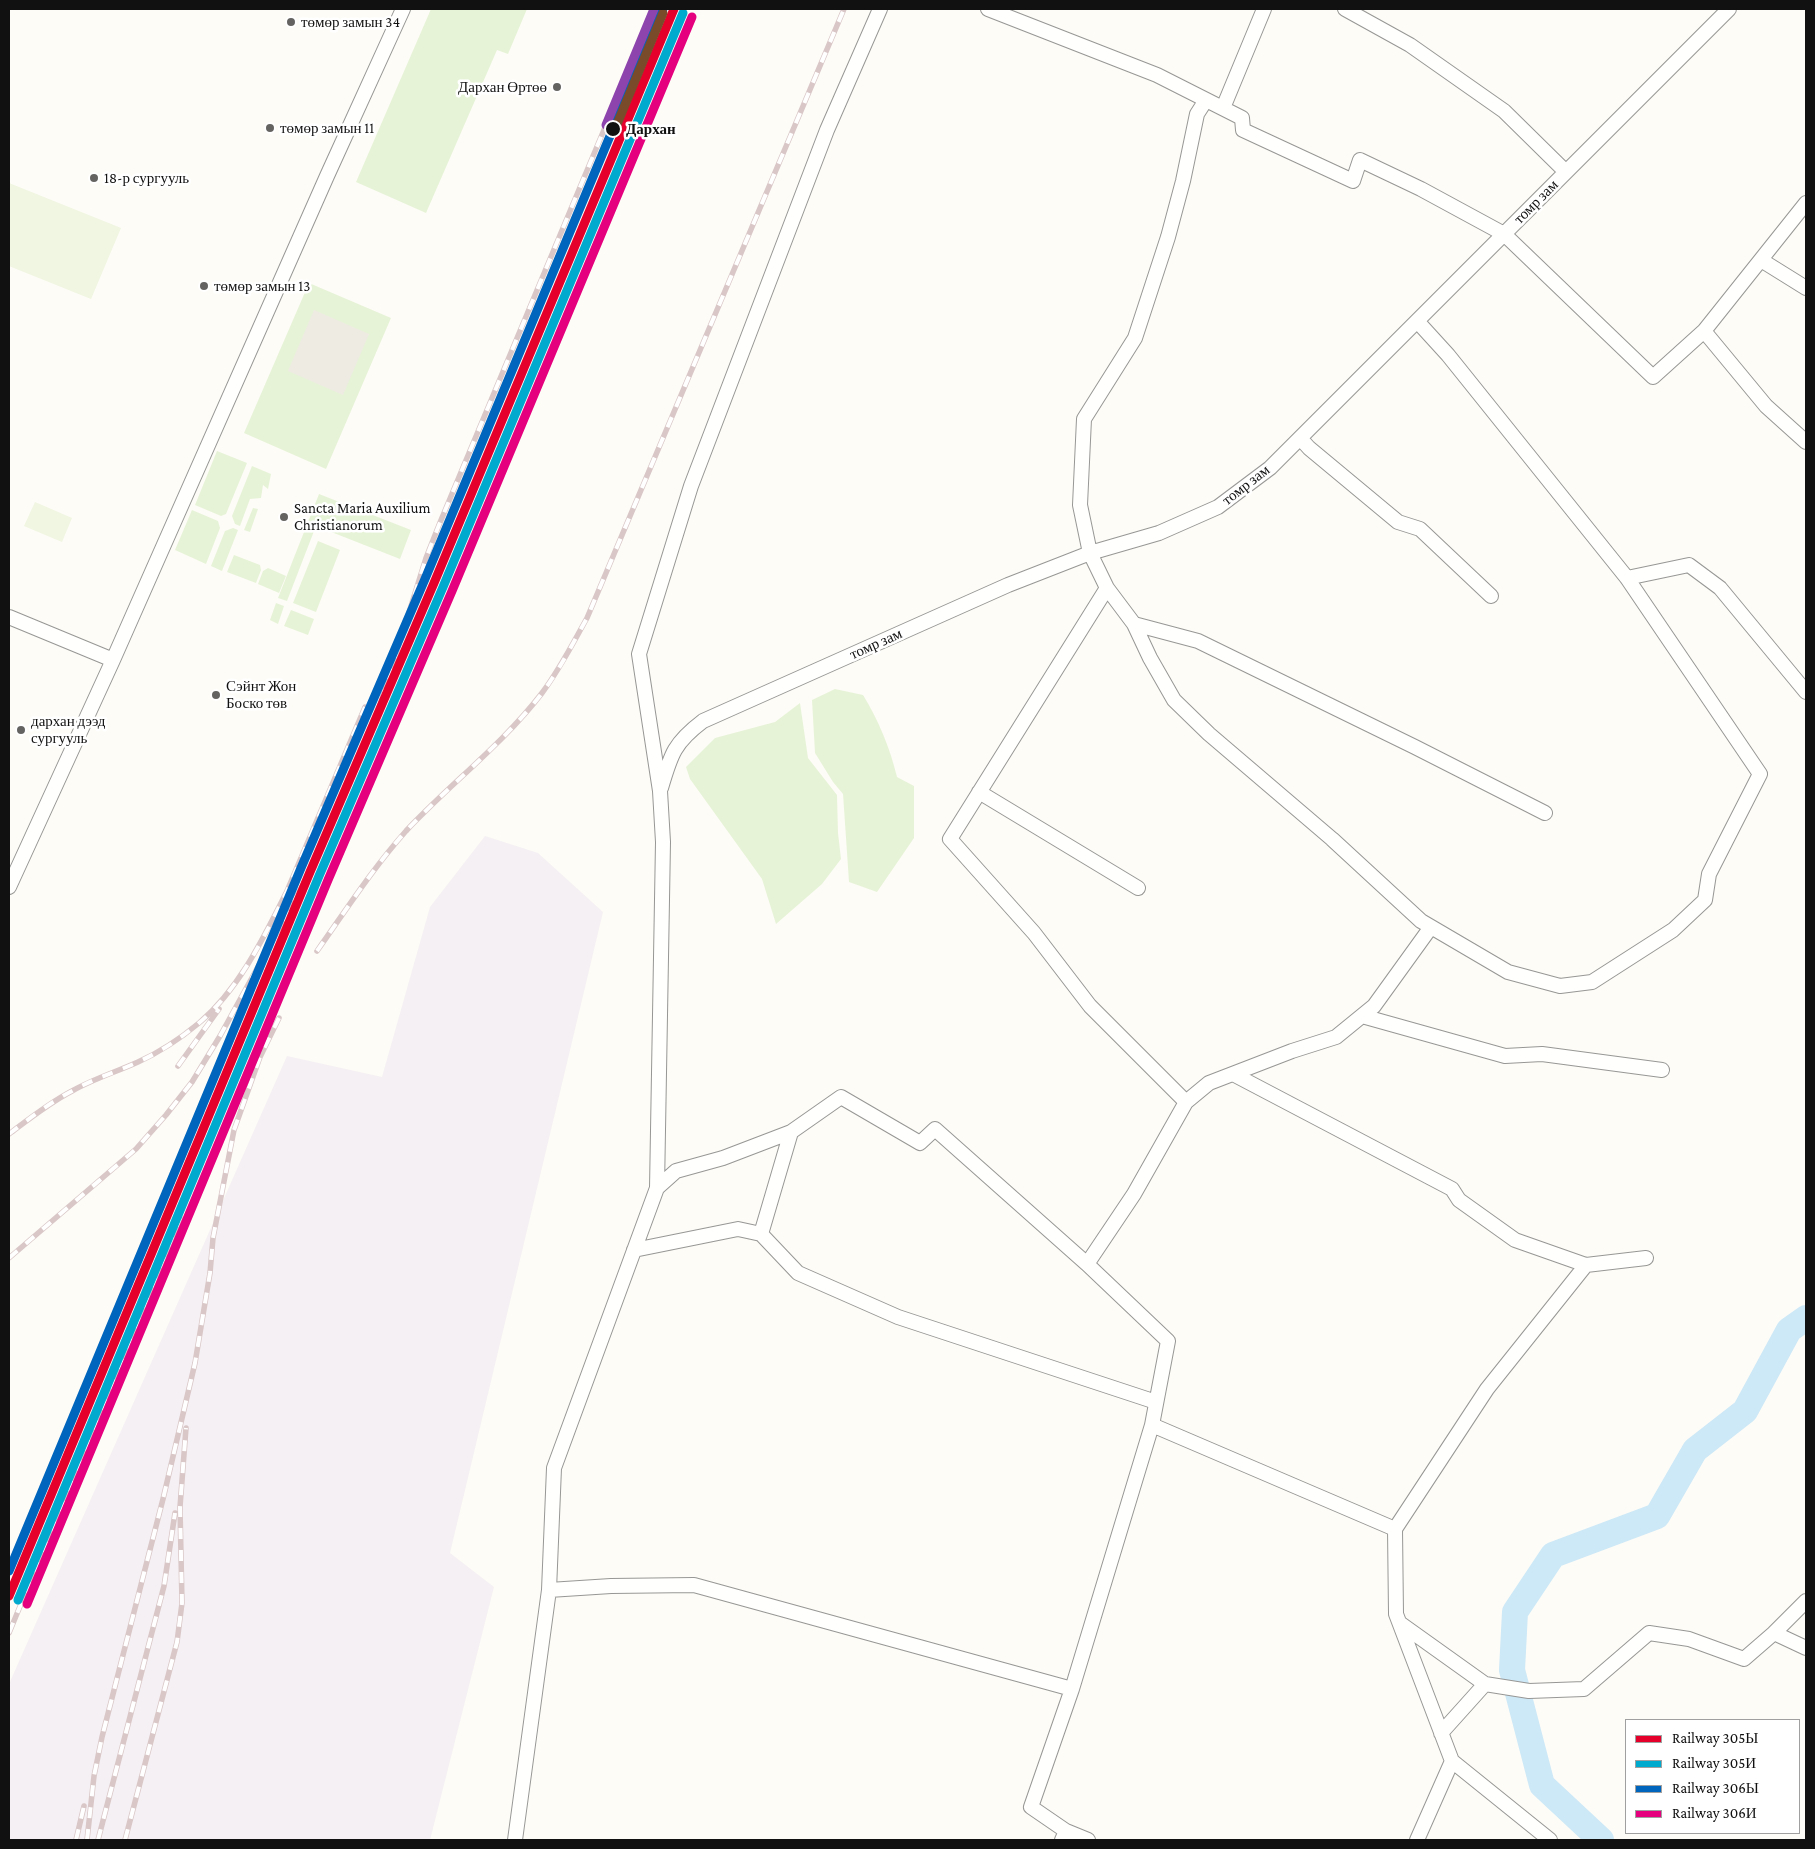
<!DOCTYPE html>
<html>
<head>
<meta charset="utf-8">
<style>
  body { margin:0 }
  #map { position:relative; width:1815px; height:1849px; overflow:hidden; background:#fdfcf7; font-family:"Crimson Pro",serif }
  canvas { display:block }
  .frame { position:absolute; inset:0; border:10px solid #111; pointer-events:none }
  .legend { position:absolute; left:1625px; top:1719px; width:175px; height:115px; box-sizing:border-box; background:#fff; border:1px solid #a0a0a0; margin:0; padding:6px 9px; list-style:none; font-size:15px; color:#111 }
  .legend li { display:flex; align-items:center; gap:10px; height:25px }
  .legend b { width:25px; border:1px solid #a0a0a0 }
</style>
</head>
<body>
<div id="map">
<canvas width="1815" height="1849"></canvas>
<div class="frame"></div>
<ul class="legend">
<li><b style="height:6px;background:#e4002b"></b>Railway 305Ы</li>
<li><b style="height:6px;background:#00a9ce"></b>Railway 305И</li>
<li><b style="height:6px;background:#0065bd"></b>Railway 306Ы</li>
<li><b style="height:6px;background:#e5007d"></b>Railway 306И</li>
</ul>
</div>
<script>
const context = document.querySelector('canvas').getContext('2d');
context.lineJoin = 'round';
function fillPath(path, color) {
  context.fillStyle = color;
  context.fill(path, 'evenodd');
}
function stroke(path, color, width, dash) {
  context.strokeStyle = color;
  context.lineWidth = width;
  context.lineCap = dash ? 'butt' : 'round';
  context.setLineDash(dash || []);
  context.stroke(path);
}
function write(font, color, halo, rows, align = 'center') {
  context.font = font + ' "Crimson Pro",serif';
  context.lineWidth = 5;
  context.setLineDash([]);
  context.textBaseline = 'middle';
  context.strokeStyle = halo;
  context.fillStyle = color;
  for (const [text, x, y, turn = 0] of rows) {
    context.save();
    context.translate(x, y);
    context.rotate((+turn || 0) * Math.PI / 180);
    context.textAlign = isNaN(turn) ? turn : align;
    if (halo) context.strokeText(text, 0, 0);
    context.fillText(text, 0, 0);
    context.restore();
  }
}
fillPath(new Path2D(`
  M485 836 538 853 603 912 450 1553 494 1587 430 1840H9V1684L287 1056 382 1077 430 907Z`), '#f5f0f3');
fillPath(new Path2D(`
  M431 9H527L508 54 497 50 426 213 356 182Z
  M309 283 391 318 326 469 244 433Z
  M217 451 247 463 226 514 221 516 195 505Z
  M252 466 271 474 268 489 263 485 261 498 250 499 240 526 235 524 232 516Z
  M319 494 411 530 400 559 316 526 287 601 278 598Z
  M253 508 258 509 250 532 244 530Z
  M192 510 218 521 220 528 206 564 175 550Z
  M233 528 238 530 222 571 211 566 225 531Z
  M318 541 340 550 316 612 293 603Z
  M234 555 260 565 261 570 256 583 227 572Z
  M268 568 286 576 279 593 258 584 263 571Z
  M276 603 284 606 278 624 270 620Z
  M291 610 314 619 308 635 284 626Z
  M835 689 863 695C879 721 890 748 897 777L914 786V838L877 892 849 882 843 794 833 782 815 753 812 700Z
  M800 703 808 758 837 795 838 833 841 859 822 884 776 924 762 879 690 779 686 767 715 738 775 722Z`), '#e7f3d7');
fillPath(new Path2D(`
  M9 183 121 228 91 299 9 266Z
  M35 502 72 518 62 542 24 526Z`), '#f0f6e1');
fillPath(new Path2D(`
  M314 310 369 334 343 395 288 371Z`), '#edebe2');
stroke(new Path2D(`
  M1601 1840 1542 1785 1512 1670 1515 1612 1553 1555 1657 1516 1695 1450 1745 1411 1789 1330 1806 1318`), '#cde8f7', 26);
const street = new Path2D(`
  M988 9 1157 75 1242 118 1243 130 1353 181 1360 160 1421 189 1504 234 1653 377 1704 331 1806 203
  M1345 9 1410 45 1504 111 1566 172
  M1206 100 1197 114 1183 181 1168 237 1135 338 1084 419 1080 505 1090 553 1107 588 1134 624 1150 658 1174 700 1209 734 1332 839 1421 921 1508 972 1560 986 1592 982 1673 930 1705 900 1709 874 1760 774 1627 578 1448 355 1417 321
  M1223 108 1264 9
  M1761 260 1806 288
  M1704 331 1766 406 1806 442
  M1300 438 1309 448 1398 522 1420 529 1491 596
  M1627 578 1689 565 1720 588 1806 692
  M1107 588 950 839 1034 933 1090 1006 1186 1102
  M9 617 113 660
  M1134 624 1198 641 1415 747 1545 813
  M661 788C671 754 674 743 703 721L1008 585 1090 553 1159 533 1218 507 1270 468 1729 9
  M979 792 1138 888
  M9 887 113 660 327 176 403 9
  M1362 1016 1505 1056 1542 1054 1662 1070
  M1233 1074 1452 1189 1459 1200 1515 1240 1586 1265
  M657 1188 676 1171 723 1158 791 1132 841 1097 920 1143 935 1129 1087 1264 1168 1341 1152 1425 1395 1529 1487 1389 1586 1265 1646 1258
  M761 1234 798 1273 898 1317 1156 1402
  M634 1250 738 1229 761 1234 791 1132
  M1087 1264 1134 1194 1186 1102 1209 1083 1292 1051 1336 1037 1374 1006 1431 927
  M1395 1529 1396 1614 1452 1761 1417 1840
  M549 1590 611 1586 694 1585 1072 1689
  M1401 1624 1485 1684 1529 1691 1584 1689 1649 1633 1689 1639 1744 1659 1774 1633 1806 1648
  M1774 1633 1806 1601
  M1441 1733 1485 1684
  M1452 1761 1550 1840
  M1066 1831 1088 1840
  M515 1840 549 1590 554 1468 657 1188 663 842 660 791 639 654 691 486 827 130 880 9
  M1062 1840 1066 1831 1031 1807 1072 1689 1152 1425`);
stroke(street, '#979795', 16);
stroke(street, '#fffffe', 14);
const rail = new Path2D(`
  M375 721 426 558 439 525 606 125
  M284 898 365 707
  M317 951C346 910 373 868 406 831 450 784 503 744 542 693 560 669 573 643 587 618L844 9
  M178 1066 219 1009
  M9 1134C29 1119 49 1103 72 1091 93 1079 116 1072 138 1062 160 1052 181 1038 199 1023 239 989 263 939 286 893
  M9 1258 136 1149 166 1115 192 1082 220 1036 310 872
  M9 1633 180 1218
  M76 1840 84 1806
  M87 1840 94 1776 102 1737 163 1499 195 1363 210 1273 213 1238 234 1130 260 1057 279 1018
  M98 1840 164 1586 175 1513
  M125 1840 177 1642 182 1603 180 1507 186 1428`);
stroke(rail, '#d9c6c7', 5.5);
stroke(rail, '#fff', 4, [11]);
stroke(new Path2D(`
  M9 1596 310 872 434 583 674 9`), '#e4002b', 9);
stroke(new Path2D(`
  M18 1600 319 876 443 587 683 13`), '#00a9ce', 9);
stroke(new Path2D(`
  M9 1571 301 868 425 579 663 9`), '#0065bd', 9);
stroke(new Path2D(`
  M27 1604 328 880 452 591 692 17`), '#e5007d', 9);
stroke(new Path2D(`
  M606 125 654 9`), '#8e44ad', 9);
stroke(new Path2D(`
  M615 129 663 13`), '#7a4b2a', 9);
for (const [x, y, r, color] of [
  [291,22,5,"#646362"],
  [557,87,5,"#646362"],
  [270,128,5,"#646362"],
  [613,129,8,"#111"],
  [94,178,5,"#646362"],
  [204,286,5,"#646362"],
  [284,517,5,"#646362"],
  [216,695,5,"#646362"],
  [21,730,5,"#646362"]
]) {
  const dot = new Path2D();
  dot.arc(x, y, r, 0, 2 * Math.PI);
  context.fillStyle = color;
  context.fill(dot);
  stroke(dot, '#fff', 2);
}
write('15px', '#111', '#fff', [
  ["төмөр замын 34",301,22],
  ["Дархан Өртөө",547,87,"right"],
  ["төмөр замын 11",280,128],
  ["18-р сургууль",104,178],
  ["төмөр замын 13",214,286],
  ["Sancta Maria Auxilium",294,508],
  ["Christianorum",294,525],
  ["Сэйнт Жон",226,686],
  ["Боско төв",226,703],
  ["дархан дээд",31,721],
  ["сургууль",31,738]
], 'left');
write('bold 15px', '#111', '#fff', [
  ["Дархан",626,129]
], 'left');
write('15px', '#111', '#fff', [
  ["томр зам",1536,202,-45],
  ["томр зам",1246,485,-38],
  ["томр зам",876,644,-24]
]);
</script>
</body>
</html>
